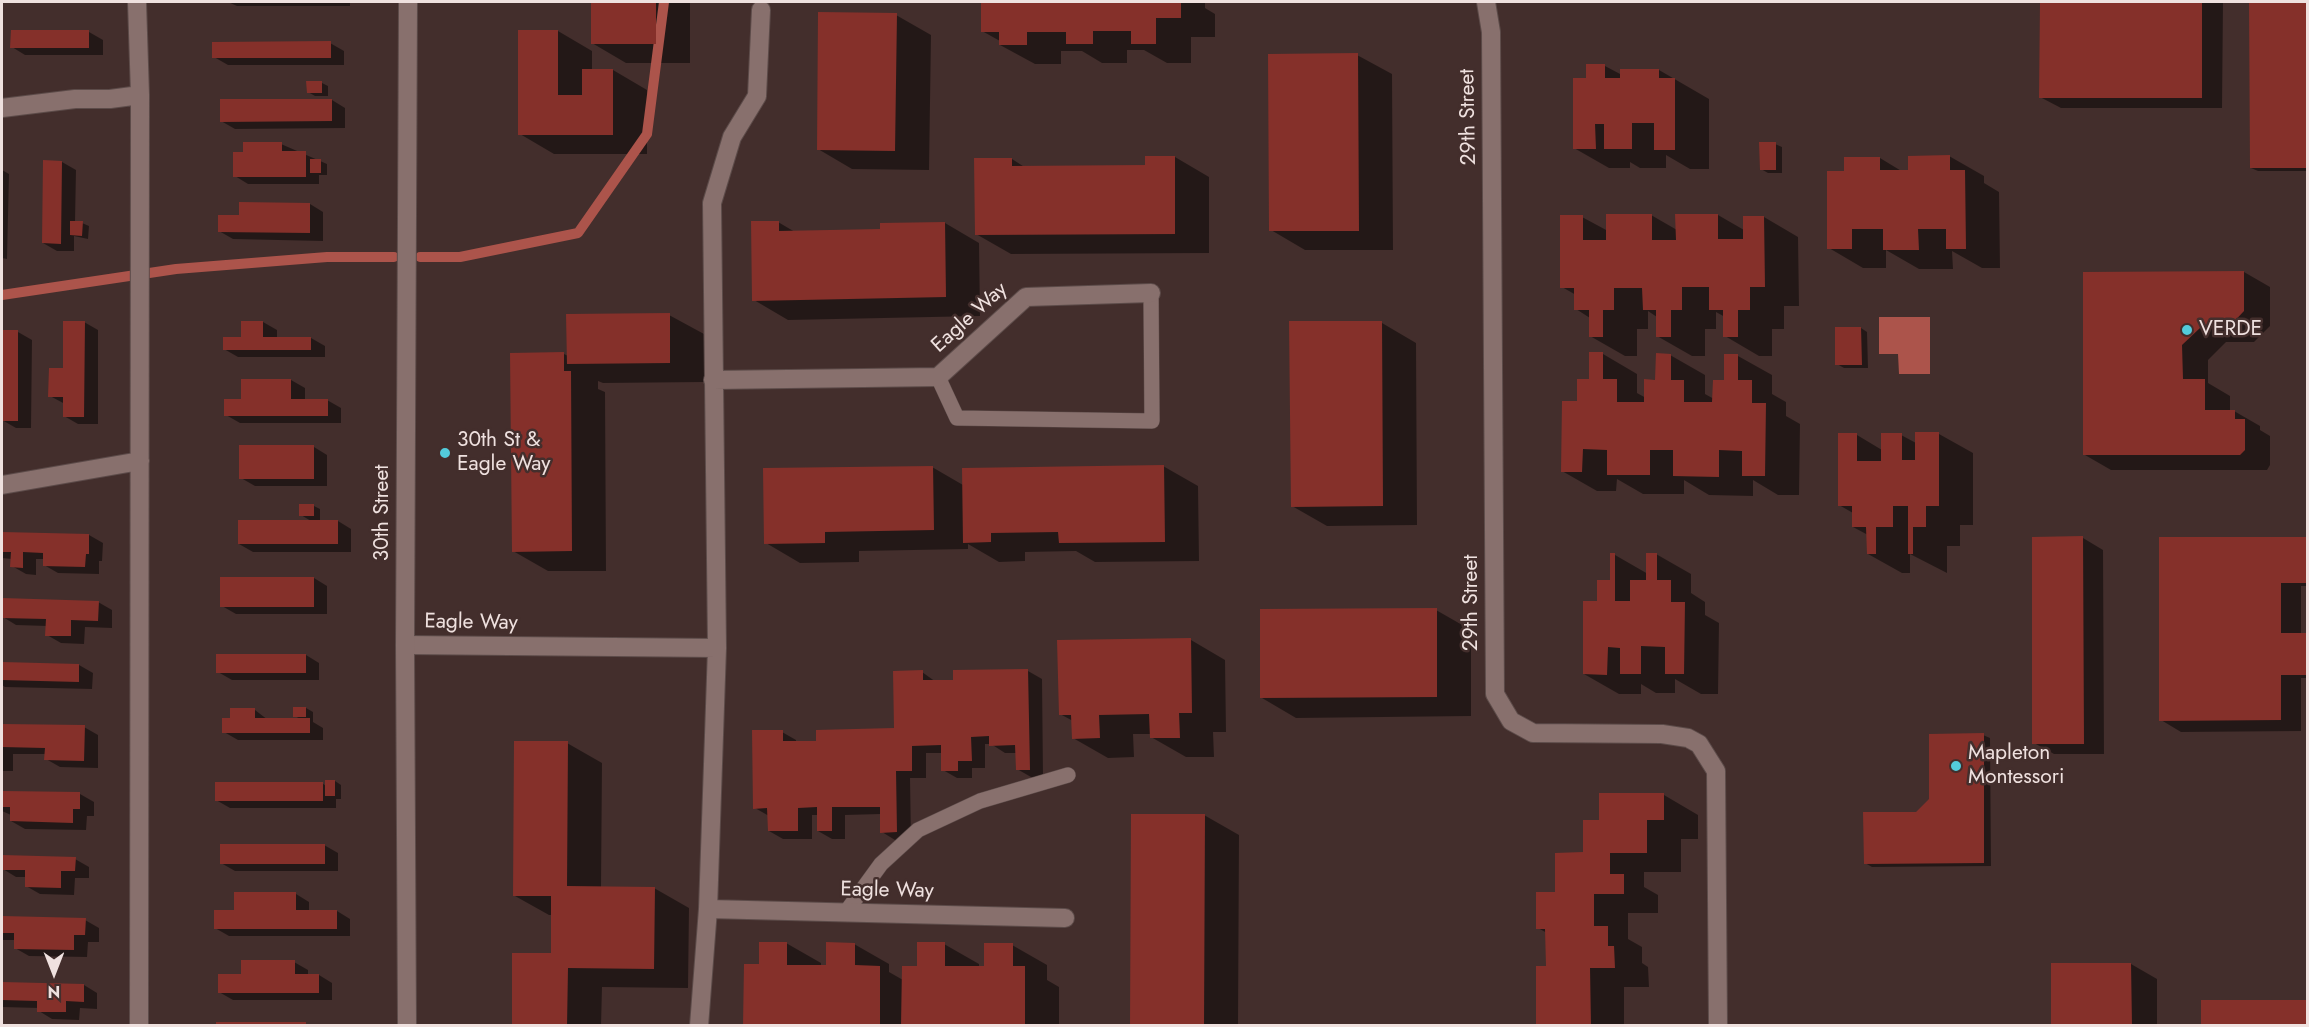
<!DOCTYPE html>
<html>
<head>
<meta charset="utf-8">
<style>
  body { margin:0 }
  #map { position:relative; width:2309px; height:1027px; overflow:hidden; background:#432e2c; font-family:Jost,sans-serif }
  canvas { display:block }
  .frame { position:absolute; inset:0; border:3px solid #efe1df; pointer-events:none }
  .north { position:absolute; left:24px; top:943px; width:60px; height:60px; -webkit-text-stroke:4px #432e2c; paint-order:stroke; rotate:180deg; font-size:16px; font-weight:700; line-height:24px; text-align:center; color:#efe1df }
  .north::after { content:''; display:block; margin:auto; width:21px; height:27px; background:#efe1df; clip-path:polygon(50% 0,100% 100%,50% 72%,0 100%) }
</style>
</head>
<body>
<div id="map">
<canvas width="2309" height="1027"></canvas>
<div class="frame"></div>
<div class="north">N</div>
</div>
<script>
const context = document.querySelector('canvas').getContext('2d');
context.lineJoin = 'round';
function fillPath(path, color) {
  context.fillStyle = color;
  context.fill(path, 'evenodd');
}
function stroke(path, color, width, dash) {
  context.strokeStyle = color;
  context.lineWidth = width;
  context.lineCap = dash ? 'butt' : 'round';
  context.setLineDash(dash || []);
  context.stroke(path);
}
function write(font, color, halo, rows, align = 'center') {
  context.font = font + ' Jost,sans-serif';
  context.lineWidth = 5;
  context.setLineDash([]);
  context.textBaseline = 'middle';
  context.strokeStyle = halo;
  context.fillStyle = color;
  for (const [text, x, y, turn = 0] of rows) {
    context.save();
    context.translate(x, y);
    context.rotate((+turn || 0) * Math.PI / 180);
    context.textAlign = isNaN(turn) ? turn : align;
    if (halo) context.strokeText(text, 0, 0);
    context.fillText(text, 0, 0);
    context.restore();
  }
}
fillPath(new Path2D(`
  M1879 317H1930V374H1899L1898 354H1879Z`), '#ac544b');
fillPath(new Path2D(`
  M228 2H350V6H237Z
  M618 2H690V63H626L592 43Z
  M982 2H1205V8L1215 14V37H1191V63H1167L1144 50H1127V63H1102L1082 51H1061V64H1035L1000 45V41L982 31Z
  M2041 2H2223L2222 108H2061L2040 97Z
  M2251 2H2308V171H2258L2251 168Z
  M896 15 931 35 929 170 852 169 818 149Z
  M558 31 592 51V70H613L647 90V154H554L520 134Z
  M89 32 103 40V55H25L12 47Z
  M330 43 344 51V65H228L214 57Z
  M1357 55 1392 74 1393 250H1305L1271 230Z
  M1605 66 1622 75 1621 71 1659 70 1709 99V169H1690L1666 155V168H1640L1630 162V168H1609L1574 148 1588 79Z
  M322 83 328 86V96H315L308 92Z
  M332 100 345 108V128L235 129 221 121Z
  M281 144 327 164V175H319V184H248L235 176 244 154Z
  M1775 144 1782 147V173H1768L1761 169Z
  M1949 156 1984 176V183L1999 192 2000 268H1982L1952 251 1953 269H1919L1886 250V268H1863L1829 248 1846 172V158H1880L1903 172Z
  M1175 157 1209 177V253L1011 254 976 234V160L1012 159 1026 168 1147 167Z
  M62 162 76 170 75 222 82 223 89 226 88 239 74 236V251H57L43 243Z
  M2 170 9 174 7 259 2 258Z
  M310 204 323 212V241L233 239 219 231Z
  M1651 215 1677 230 1718 215 1744 230 1764 217 1798 237 1799 306H1784V329H1772V356H1759L1725 336V317L1716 312V329H1705V356H1692L1657 336V317L1648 311V329H1637V356H1625L1590 336V318L1576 309V295L1562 287 1582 217 1608 231Z
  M778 222 795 232 882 230 945 223 979 243 980 316 788 320 754 300Z
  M2244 272 2270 287V326L2254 342H2226L2208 360V383L2230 396V411H2234L2260 426V430L2270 436V465L2267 470H2111L2085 455Z
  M669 315 704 334V382L603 383 598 381V389L605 392 606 571H548L513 551 564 354 568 356Z
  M84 322 98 330V424H78L64 416 65 404 50 396 65 370Z
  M263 322 277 330V338H311L325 346V357H238L224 349Z
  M1382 323 1416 343 1417 525 1327 526 1292 506Z
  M1861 328 1867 332 1868 368H1844L1837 364Z
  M18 332 32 340 31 428H16L2 420V344Z
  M1603 354 1637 374V393L1646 398 1670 355 1705 375V394L1714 399 1725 382 1738 356 1772 375V394L1786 402V416L1800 424 1799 495H1778L1753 480V496L1709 495 1684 480V494H1643L1617 479 1616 491H1597L1562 471 1578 402Z
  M291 380 305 388V400H327L341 408V423H240L226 415 243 400Z
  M1939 434 1973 453V525H1960V546H1947V573L1910 554V573H1902L1868 554V535L1853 527V513L1839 505 1857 435 1882 450 1901 435 1916 443Z
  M314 447 327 455V486H255L241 478Z
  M1163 466 1198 486 1199 561 1095 562 1076 551 1025 552V561L999 562 968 544V549L859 551V562L800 563 766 543 932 467 963 485Z
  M314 506 320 509V521H338L351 529V552H253L239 544 311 521 301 515Z
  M2 534 89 535 103 543 102 561H99V574L58 573 44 565V559H36V575L26 574 12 566V559L2 558Z
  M2083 538 2103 550 2104 754H2054L2034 743Z
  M2308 538V586H2301V635H2308V678H2301V731L2181 732 2161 720Z
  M1656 554 1691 574V593L1705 602V615L1719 623 1718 694H1701L1675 679V693H1656L1641 684V694H1619L1584 674 1598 603 1611 581 1615 555 1648 574Z
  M314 578 327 586V614H236L222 606Z
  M98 602 112 610V628L85 627 84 644 61 643 47 635V626L16 625 3 617Z
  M1436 610 1471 630V716L1296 718 1262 698Z
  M1191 640 1225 660 1226 732H1213L1214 757H1186L1151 737V734H1133L1134 757 1108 758 1073 738V721L1060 714Z
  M306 655 319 663V680H232L218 672Z
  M2 664 79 665 93 673 92 689 5 687 2 685Z
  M1028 671 1042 679 1043 777H1031L1017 769V753H1005L991 744H985V768H972V778H957L943 770 942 753H926V778H910L911 839 895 840 882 832 881 814 845 815V839H832L818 831V815H812V839H783L769 831V816L755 808 782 732 796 740V742H817L895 730 922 672 936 682 955 681Z
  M306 708 313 712V722L323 728V740H238L224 732 255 710 268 720H302L295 716Z
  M2 725 84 727 98 735V768L60 767 46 759V754H13V771H2Z
  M1983 735 1990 738 1991 866 1872 867 1865 863 1931 799Z
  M567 743 602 763 601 888H654L689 908 688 988 602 987 601 1026H513L552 955 553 915H549L515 896Z
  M335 781 341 785V799H336V808H230L216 800 322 783 326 786Z
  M2 792 80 794 94 802V816H87L86 830 25 829 11 821V815L2 811Z
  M1664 795 1698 815V839H1681V872H1644V887L1658 895V913H1628V939L1642 947V963L1648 967 1649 987H1624V1026H1537L1547 967V933L1538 928 1557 894 1584 853 1601 821Z
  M1204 815 1239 835 1238 1026H1132Z
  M324 845 338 853V871H235L221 863Z
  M75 859 89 867V878H75L74 895 40 894 26 886V877H16L3 869Z
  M296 894 309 902V911H337L350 919V936H229L215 928 236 911Z
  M2 918 85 920 99 928V942H88L87 957 29 956 15 948V940H2Z
  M786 943 821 963V966H827L854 944 889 964V972L903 980 944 944 979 964V967H985L1012 945 1047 965V980L1059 987V1026H745L760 966Z
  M294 962 308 970V975H319L332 983V1000H233L219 992 242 975Z
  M2131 964 2157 979V1026H2053Z
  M2 983 84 985 97 993V1009L80 1008 79 1020 52 1019 39 1011V1008L2 1007Z`), '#0007');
stroke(new Path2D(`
  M420 257H460L578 233 647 134 664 2
  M2 295 176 269 327 257H394`), '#ac544b', 10);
fillPath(new Path2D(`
  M591 2H656V44H591Z
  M981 2H1181V18H1156V44H1131V31H1093V44H1066V32H1027V45H999V32H981Z
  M2040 2H2202V98H2039Z
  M2249 2H2308V168H2250Z
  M818 12 897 13 895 151 817 150Z
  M11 30H89V48H10Z
  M518 30H558V95H582V69H613V135H518Z
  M331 41V58H212V42Z
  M1358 53 1359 231H1269L1268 54Z
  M1586 64H1605V78H1620V69H1659V78H1675V150H1654V123H1632V149H1604V124H1595L1596 149H1573V78H1586Z
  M306 81H322V93H307Z
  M220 99H332V121L220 122Z
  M243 142H282V151H306V177H233V152H243Z
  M1759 142H1776V170H1760Z
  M1950 155V170H1965L1966 249H1946V229H1918L1919 250H1883V229H1852V249H1827V171H1844V157H1880V170H1908V156Z
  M1145 156H1175V234L975 235 974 158H1012V166L1145 165Z
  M310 159H321V173H310Z
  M43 160 62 161 61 244 42 243Z
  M239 202 310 203V233L218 232V215H239Z
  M1606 214H1652V240H1676L1675 214H1718V239H1743V216H1764L1765 287H1750V310H1738V337H1723V310H1709V287H1682V310H1671V337H1656V310H1643L1642 288H1614V310H1603V337H1589V310H1574V288H1560V215H1583V240H1606Z
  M70 221H83L82 236 70 235Z
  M751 221H779V231L880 229V223L945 222 946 297 752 301Z
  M2244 271V311L2228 328H2200L2182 345 2183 379H2205V410H2235V419H2245V450L2240 455H2083V272Z
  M670 313V363L567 364 566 314Z
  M63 321H85L84 417H63V397H48L49 368H63Z
  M241 321H263V337H311V350H223V337H241Z
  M1289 321H1382L1383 506 1291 507Z
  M1835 327H1861L1862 365H1835Z
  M2 330H18V421H2Z
  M564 352V371H571L572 551 512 552 510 353Z
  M1589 352H1603V379H1617V402H1644V379L1655 380 1656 353 1671 354V380H1684V402H1712L1713 380H1724V354H1738V380H1752V403H1766L1765 476H1742V451L1719 450V477L1673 476V450H1650V475H1607V450L1583 449 1582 472H1561L1562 401H1577V379H1589Z
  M241 379H291V399H328V416H224V399H241Z
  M1915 432H1939V506H1926V527H1913V554H1908V506H1893V527H1876V554H1867L1866 527H1852V506H1838V433H1857V461H1881V433H1902V460H1915Z
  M239 445H314V479H239Z
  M1164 465 1165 542 1059 543 1058 532 991 533V542L963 543 962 468Z
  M933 466 934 530 825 532V543L764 544 763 468Z
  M299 504H314V516H299Z
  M238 520H338V544H238Z
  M2 532 89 534V554H86L85 567 43 566V553L23 552V568L10 567 11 552H2Z
  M2083 536 2084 744H2032V537Z
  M2159 537H2308V583H2281V633H2308V675H2281V720L2159 721Z
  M1610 553H1615V601H1630V580H1646V553H1657V580H1671V602H1685L1684 674H1665V647L1641 646V674H1620V648L1608 647 1607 675 1583 674V601H1597V580H1610Z
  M220 577H314V607H220Z
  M2 598 99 601 98 621 71 620V636H45L46 619 2 618Z
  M1437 608V697L1260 698V609Z
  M1191 638 1192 713H1179L1180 738H1150L1149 714 1099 715 1100 738 1072 739 1071 715H1059L1057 640Z
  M216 654H306V673H216Z
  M2 662 79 664V682L2 680Z
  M1028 669 1030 770H1016L1015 745 989 746V736L971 737 972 761H958V771H941V745L912 746V771H896L897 832 880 833V807H832V831H817V807L798 808V831H768L767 808 753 809 752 730H783V741H816V730L894 728 893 671 923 670V680H953V670Z
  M293 707H306V717H293Z
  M230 708H255V718H310V733H222V718H230Z
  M2 724 85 725 84 761 44 760 45 748 2 747Z
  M1984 733V863L1864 864 1863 812H1916L1929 799V734Z
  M514 741H568L567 886 655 887 654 969 568 968 567 1026H512V953H551V896H513Z
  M325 780H335V796H325Z
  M215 782H323V801H215Z
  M2 791 80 792V809H73V823L10 821V807H2Z
  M1599 793H1664V820H1647V853H1610V874H1624V894H1594V926H1608V946H1614L1615 968H1590L1591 1026H1536V966H1546L1545 929H1536V892H1555V853L1583 852V820H1599Z
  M1131 814H1205L1204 1026H1130Z
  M220 844H325V864H220Z
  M2 855 76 857 75 871H61V888L25 887V870H2Z
  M234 892H296V910H337V929H214V910H234Z
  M2 916 86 918 85 935H74V950L14 949V933H2Z
  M759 942H787V965H826V942L855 943V965L880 966V1026H743L744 964H759Z
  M917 942H945V966H984V943H1013V966H1025V1026H901L902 966H917Z
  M241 960H295V974H319V993H218V974H241Z
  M2051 963H2131L2132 1026H2051Z
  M2 982 84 984V1002L66 1001V1012H37V1001L2 1000Z
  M2201 1000H2308V1026H2201Z
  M216 1022H306V1026H216Z`), '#85302a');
const lane = new Path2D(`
  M938 377 957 418 1152 421 1151 293
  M846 912 881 864 918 830 980 801 1068 775`);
const street = new Path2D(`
  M137 2 140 95 139 1026
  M1486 2 1491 32 1495 694 1511 721 1533 733 1662 734 1688 738 1699 744 1716 771 1718 1026
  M2 108 75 99H110L140 95
  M713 380 938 377 1026 297 1151 293
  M2 485 140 461
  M405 645 717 648
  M708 909 1065 918
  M699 1026 708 909 717 648 712 203 732 137 757 96 761 10`);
const secondary = new Path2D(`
  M407 1026 405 645 408 2`);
stroke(lane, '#5c4b49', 16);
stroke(street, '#5c4b49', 20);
stroke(secondary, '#5c4b49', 20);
stroke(lane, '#88706d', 15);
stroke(street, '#88706d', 18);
stroke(secondary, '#88706d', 18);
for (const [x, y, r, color] of [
  [2187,330,6,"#53cbdb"],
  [445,453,6,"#53cbdb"],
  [1956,766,6,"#53cbdb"]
]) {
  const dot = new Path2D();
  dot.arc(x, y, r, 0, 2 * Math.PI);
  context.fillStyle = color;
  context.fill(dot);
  stroke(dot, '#432e2c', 2);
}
write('21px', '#efe1df', '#432e2c', [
  ["29th Street",1469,117,-91],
  ["Eagle Way",970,318,-42],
  ["30th Street",383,513,-90],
  ["29th Street",1472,603,-90],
  ["Eagle Way",471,623,1],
  ["Eagle Way",887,891,1]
]);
write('21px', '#efe1df', '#432e2c', [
  ["VERDE",2199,330],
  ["30th St &",457,441],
  ["Eagle Way",457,465],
  ["Mapleton",1968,754],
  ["Montessori",1968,778]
], 'left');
</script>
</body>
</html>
